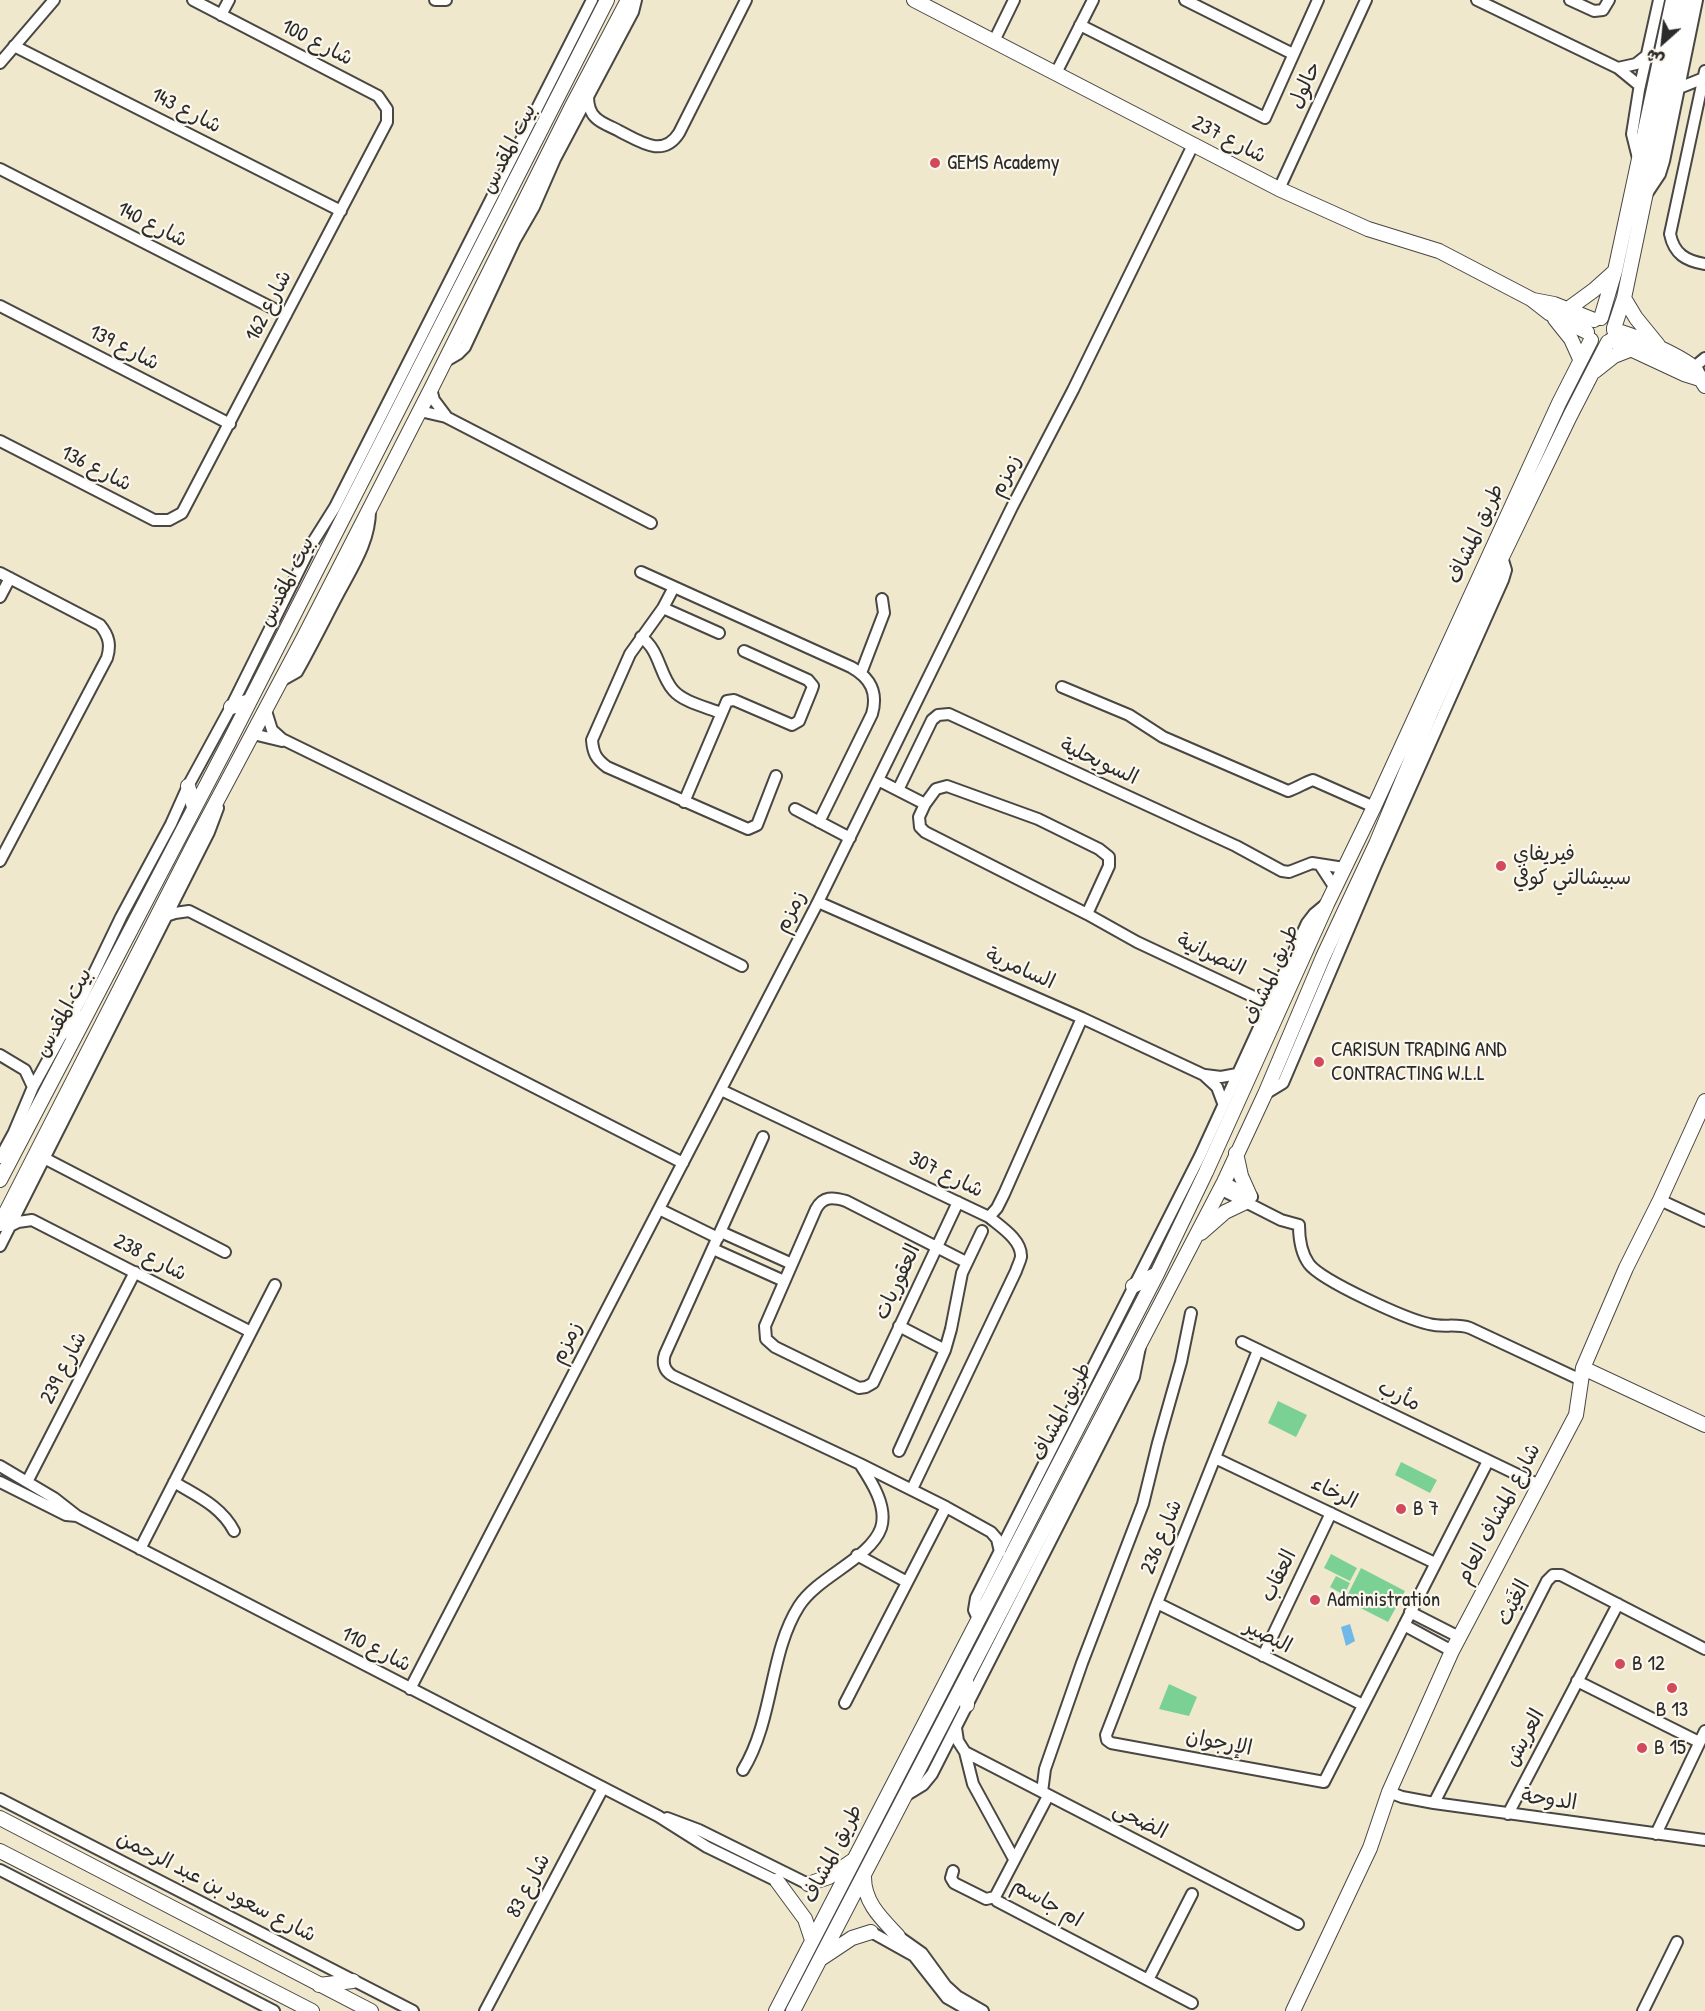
<!DOCTYPE html>
<html>
<head>
<meta charset="utf-8">
<style>
  body { margin:0 }
  #map { position:relative; width:1705px; height:2011px; overflow:hidden; background:#f0e8cd; font-family:"Patrick Hand","Playpen Sans Arabic",sans-serif }
  canvas { display:block }
  .north { position:absolute; left:1633px; top:12px; width:60px; height:60px; -webkit-text-stroke:4px #fbf7ec; paint-order:stroke; rotate:207deg; font-size:16px; font-weight:700; line-height:24px; text-align:center; color:#2b2b2b }
  .north::after { content:''; display:block; margin:auto; width:21px; height:27px; background:#2b2b2b; clip-path:polygon(50% 0,100% 100%,50% 72%,0 100%) }
</style>
</head>
<body>
<div id="map">
<canvas width="1705" height="2011"></canvas>
<div class="north">ش</div>
</div>
<script>
const context = document.querySelector('canvas').getContext('2d');
context.lineJoin = 'round';
function fillPath(path, color) {
  context.fillStyle = color;
  context.fill(path, 'evenodd');
}
function stroke(path, color, width, dash) {
  context.strokeStyle = color;
  context.lineWidth = width;
  context.lineCap = dash ? 'butt' : 'round';
  context.setLineDash(dash || []);
  context.stroke(path);
}
function write(font, color, halo, rows, align = 'center') {
  context.font = font + ' "Patrick Hand","Playpen Sans Arabic",sans-serif';
  context.lineWidth = 4.5;
  context.setLineDash([]);
  context.textBaseline = 'middle';
  context.strokeStyle = halo;
  context.fillStyle = color;
  for (const [text, x, y, turn = 0] of rows) {
    context.save();
    context.translate(x, y);
    context.rotate((+turn || 0) * Math.PI / 180);
    context.textAlign = isNaN(turn) ? turn : align;
    if (halo) context.strokeText(text, 0, 0);
    context.fillText(text, 0, 0);
    context.restore();
  }
}
fillPath(new Path2D(`
  M1278 1401 1307 1415 1296 1437 1268 1423Z
  M1401 1462 1437 1480 1430 1493 1395 1475Z
  M1331 1554 1357 1568 1350 1581 1324 1568Z
  M1361 1568 1405 1591 1388 1622 1345 1600Z
  M1336 1576 1350 1583 1344 1595 1330 1587Z
  M1169 1684 1197 1697 1189 1716 1159 1709Z`), '#7bd094');
fillPath(new Path2D(`
  M1350 1624 1355 1641 1346 1646 1341 1627Z`), '#6fb8e7');
const street = new Path2D(`
  M435 0H446
  M1185 0 1293 54
  M1477 0 1618 68 1640 86
  M1570 0 1594 11 1603 10 1609 0
  M221 15 229 0
  M1080 25 1265 118 1318 0
  M994 41 1014 0
  M14 46 341 211
  M0 63 54 0
  M1618 68 1636 64 1646 56
  M1705 71 1670 234C1674 254 1686 261 1705 264
  M1056 73 1093 0
  M1679 88 1704 78
  M588 96C588 103 590 113 596 118 602 124 613 127 621 132 641 142 663 158 679 133L746 0
  M1638 158 1632 134 1639 90 1659 0
  M0 169 286 315
  M1279 189 1366 0
  M1648 192 1660 174 1664 161 1697 0
  M0 306 230 424
  M446 361 458 354 465 347 515 240 534 207 555 159 633 12 636 0
  M1698 370 1693 368 1705 358
  M431 389 434 400 446 416
  M420 411 446 417 651 523
  M0 441 154 520H169L182 513 387 122V109L378 96 193 0
  M641 572 851 667C871 678 878 693 872 714L819 822
  M0 573 100 625C109 636 111 645 107 658L0 861
  M674 587 663 608 630 654 592 740C593 753 596 759 607 767L748 829 757 825 776 776
  M0 597 10 578
  M663 608 719 633
  M641 637C660 650 659 674 673 690 683 702 706 707 721 713
  M861 673 884 613 882 599
  M281 681 297 672C310 649 322 625 334 602 349 572 371 543 370 508
  M1062 687 1129 715 1163 737 1288 791C1297 788 1304 783 1313 780L1374 807
  M266 711 272 730 282 739 517 854 742 966
  M253 734 282 741
  M878 780 925 804 936 789 947 786 1038 819 1099 849 1109 857V866L1087 914 1137 942 1269 1004
  M898 790 932 720 938 715 949 714 1236 846 1282 871 1289 872 1312 863 1344 868
  M684 802 727 701 734 700 792 725 799 721 812 689 813 686 808 680 744 651
  M925 804 919 817 920 827 925 832 1087 914
  M795 809 850 838
  M1320 865 1335 888
  M818 902 1082 1018 1204 1075 1217 1087 1223 1103
  M166 916 175 913 189 911 683 1163
  M0 1055 25 1070 33 1087
  M1205 1075 1221 1077 1237 1074
  M721 1090 989 1217 997 1208 1004 1194 1082 1018
  M1265 1094 1283 1083 1376 865 1503 580 1506 570 1502 557
  M763 1137 665 1354C662 1363 664 1371 673 1376L860 1464 946 1507 991 1532 997 1539 1000 1552
  M0 1158 14 1132 33 1087 83 996 121 917 171 824 188 786 231 707 313 542 335 507 592 0
  M44 1158 225 1252
  M1224 1182 1252 1197
  M1220 1189 1281 1220 1299 1225
  M1660 1200 1705 1221
  M958 1202 873 1383 866 1387 859 1388 775 1347 766 1339 765 1326 816 1209C823 1196 833 1197 846 1201L966 1262
  M659 1209 718 1238
  M1299 1225C1299 1239 1301 1253 1309 1264 1322 1281 1406 1319 1429 1324 1443 1328 1456 1323 1470 1328L1581 1380
  M10 1226 18 1222 32 1220 251 1332
  M721 1232 792 1264
  M0 1246 209 832 218 808
  M713 1249 784 1281
  M899 1326 945 1350
  M1242 1342 1539 1485
  M1258 1350 1157 1603 1106 1735 1107 1740 1111 1743 1324 1782 1488 1461
  M899 1451 945 1350 951 1329 962 1273 982 1231
  M1215 1458 1435 1563
  M0 1466 54 1498 77 1516 658 1816 707 1847 777 1881
  M0 1482 66 1515 77 1516
  M27 1482 135 1272
  M174 1482C197 1496 221 1506 234 1531
  M912 1489 1016 1271C1017 1267 1020 1262 1021 1257 1022 1240 1001 1227 989 1217
  M140 1549 275 1285
  M857 1555 907 1582
  M1157 1603 1363 1705
  M1410 1612 1459 1637
  M979 1621 974 1610 976 1598 1200 1156 1307 923 1314 914 1326 904
  M1404 1625 1452 1651
  M1263 1656 1331 1513
  M1577 1681 1699 1742
  M410 1689 818 902 1012 507 1073 390 1193 145
  M845 1703 946 1507
  M956 1728 958 1741 965 1752 1298 1924
  M965 1752 973 1784 1014 1859
  M743 1770C774 1719 769 1653 799 1606 818 1576 870 1559 881 1528 888 1506 871 1481 860 1464
  M1042 1792 1045 1769 1082 1663 1143 1504 1158 1443 1181 1362 1191 1313
  M1389 1792 1402 1797 1434 1803 1705 1840
  M905 1796 923 1785 932 1774 1134 1377 1140 1347
  M0 1799 413 2011
  M1434 1803 1547 1581 1553 1575H1561L1705 1649
  M1508 1814 1618 1604
  M667 1818 699 1830 808 1884
  M1656 1834 1705 1731
  M0 1870 274 2011
  M953 1871 951 1878 954 1883 986 1899 995 1897
  M995 1897 997 1901 1192 2003
  M995 1897 1048 1796
  M871 1932 914 1956 947 1998 970 2011
  M898 1936 922 1953 946 1986 957 1996 983 2011
  M1148 1980 1192 1894
  M485 2011 603 1788
  M1643 2011 1677 1942`);
const secondary = new Path2D(`
  M914 0 1279 189 1368 229 1439 251 1531 299 1549 313 1587 332
  M1624 298 1636 318 1658 345
  M1533 300 1554 304 1594 320
  M1568 309 1594 290 1614 272
  M1601 318 1615 271 1673 0
  M1555 319 1571 339 1580 359
  M1614 328 1624 298 1686 0
  M1614 330C1632 334 1678 355 1692 366 1698 372 1700 379 1705 386
  M1611 340 1684 374 1700 379
  M1595 371 1614 356 1632 349
  M231 707 250 701
  M188 786 194 807
  M61 1033 84 1017
  M1236 1153 1241 1176 1250 1196
  M0 1180 228 744 607 0
  M0 1224 195 842 304 637 431 389 571 108 628 0
  M1201 1233 1225 1212 1246 1202
  M1133 1286 1157 1274
  M1583 1368 1705 1425
  M966 1678 967 1705
  M0 1818 371 2011
  M0 1851 312 2011
  M864 1877C864 1903 882 1919 898 1936
  M777 1881 805 1919 812 1940
  M808 1884 829 1877 852 1861
  M822 1958 852 1938 871 1932
  M319 1985 353 1981
  M776 2011 1157 1274 1206 1172 1327 904 1374 807 1559 403 1591 340
  M793 2011 1224 1182 1265 1094 1323 957 1376 844 1431 712 1502 557 1570 416 1608 342
  M1293 2011 1370 1848 1389 1792 1452 1651 1576 1415 1583 1368 1626 1268 1660 1200 1705 1101`);
stroke(street, '#494743', 14);
stroke(secondary, '#494743', 16);
stroke(street, '#fff', 10);
stroke(secondary, '#fff', 14);
for (const [x, y, r, color] of [
  [935,163,6,"#d1495b"],
  [1501,866,6,"#d1495b"],
  [1319,1062,6,"#d1495b"],
  [1401,1509,6,"#d1495b"],
  [1315,1600,6,"#d1495b"],
  [1620,1664,6,"#d1495b"],
  [1672,1688,6,"#d1495b"],
  [1642,1748,6,"#d1495b"]
]) {
  const dot = new Path2D();
  dot.arc(x, y, r, 0, 2 * Math.PI);
  context.fillStyle = color;
  context.fill(dot);
  stroke(dot, '#fbf7ec', 2);
}
write('21px', '#2b2b2b', '#fbf7ec', [
  ["شارع 100",317,43,27],
  ["حالول",1305,86,-65],
  ["شارع 143",186,111,27],
  ["شارع 237",1229,140,27],
  ["بيت المقدس",509,149,-63],
  ["شارع 140",152,225,27],
  ["شارع 162",269,306,-63],
  ["شارع 139",124,348,27],
  ["شارع 136",96,469,27],
  ["زمزم",1006,476,-63],
  ["طريق المشاف",1476,534,-65],
  ["بيت المقدس",287,582,-63],
  ["السويحلية",1099,762,25],
  ["زمزم",791,912,-63],
  ["النصرانية",1211,955,25],
  ["السامرية",1020,969,24],
  ["طريق المشاف",1272,975,-66],
  ["بيت المقدس",64,1013,-62],
  ["شارع 307",946,1175,26],
  ["شارع 238",150,1258,27],
  ["العقوريات",898,1282,-65],
  ["زمزم",567,1343,-63],
  ["شارع 239",64,1368,-63],
  ["مأرب",1399,1396,26],
  ["طريق المشاف",1062,1412,-63],
  ["الرخاء",1334,1493,26],
  ["شارع المشاف العام",1499,1514,-62],
  ["شارع 236",1162,1537,-68],
  ["العقاب",1279,1576,-64],
  ["الغَيْث",1514,1603,-63],
  ["البصير",1268,1637,27],
  ["شارع 110",376,1650,27],
  ["العريش",1525,1738,-62],
  ["الإرجوان",1219,1743,11],
  ["الدوحة",1549,1800,8],
  ["الضحى",1140,1821,27],
  ["طريق المشاف",833,1854,-63],
  ["شارع 83",529,1886,-62],
  ["شارع سعود بن عبد الرحمن",216,1887,27],
  ["ام جاسم",1047,1903,30]
]);
write('21px', '#2b2b2b', '#fbf7ec', [
  ["GEMS Academy",947,163],
  ["فيريفاي",1513,854],
  ["سبيشالتي كوفي",1513,878],
  ["CARISUN TRADING AND",1331,1050],
  ["CONTRACTING W.L.L",1331,1074],
  ["B 7",1413,1509],
  ["Administration",1327,1600],
  ["B 12",1632,1664],
  ["B 13",1672,1710,"center"],
  ["B 15",1654,1748]
], 'left');
</script>
</body>
</html>
